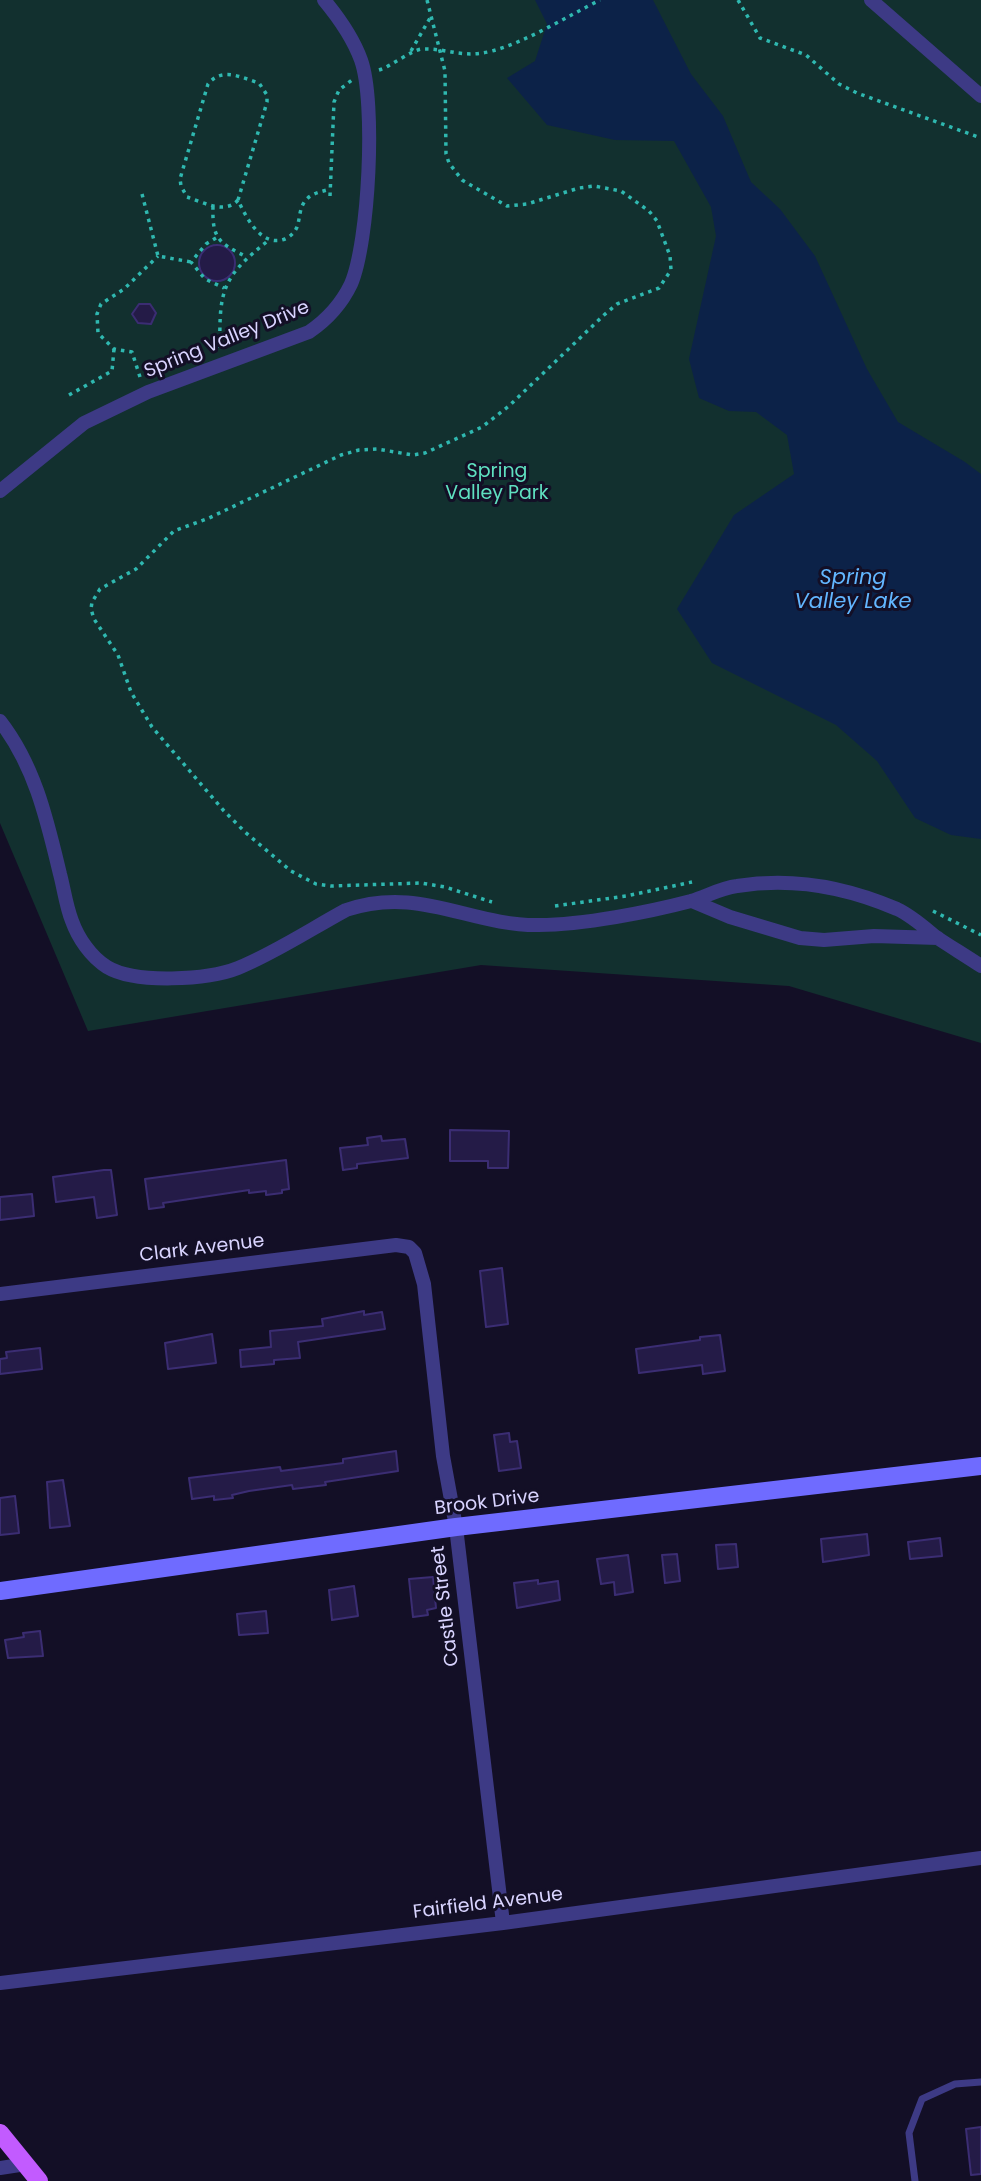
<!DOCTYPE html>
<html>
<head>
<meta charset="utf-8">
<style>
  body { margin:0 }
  canvas { display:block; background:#130f26 }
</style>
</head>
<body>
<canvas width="981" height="2181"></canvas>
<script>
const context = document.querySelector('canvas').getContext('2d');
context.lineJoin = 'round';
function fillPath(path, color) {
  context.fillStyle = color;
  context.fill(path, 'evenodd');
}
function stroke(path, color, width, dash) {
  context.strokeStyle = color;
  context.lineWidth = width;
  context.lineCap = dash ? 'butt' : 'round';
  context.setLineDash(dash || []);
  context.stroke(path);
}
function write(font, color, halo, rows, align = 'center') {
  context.font = font + ' Poppins,sans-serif';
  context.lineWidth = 6;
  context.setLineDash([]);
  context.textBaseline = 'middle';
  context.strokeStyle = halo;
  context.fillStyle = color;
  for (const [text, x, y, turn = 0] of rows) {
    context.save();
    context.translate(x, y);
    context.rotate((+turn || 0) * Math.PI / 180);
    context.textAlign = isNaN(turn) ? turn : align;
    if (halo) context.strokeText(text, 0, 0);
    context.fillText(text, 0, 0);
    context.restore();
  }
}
fillPath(new Path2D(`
  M0 0H981V1043L789 986 481 965 88 1031 0 823Z`), '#12302f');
fillPath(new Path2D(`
  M535 0H653L691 74 723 116 751 182 780 209 815 256 867 369 898 422 965 462 981 474V839L951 835 915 818 877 761 836 725 712 663 677 609 734 515 794 474 787 435 756 412 729 411 699 398 689 359 716 236 711 207 674 141 615 140 547 125 507 78 535 61 547 24Z`), '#0c2248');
const building = new Path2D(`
  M199 263a18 18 0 1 1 36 0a18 18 0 1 1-36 0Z
  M139 304H150L156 313 151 324 138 323 132 314Z
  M450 1130 509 1131 508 1168H488V1161H450Z
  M381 1136 382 1141 405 1139 408 1158 357 1164V1168L343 1170 340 1148 368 1145 367 1138Z
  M286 1160 289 1189 282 1190V1193L266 1195V1191L249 1193V1190L163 1203 164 1207 149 1209 145 1179Z
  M104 1170H111L117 1215 97 1218 94 1197 56 1202 53 1177Z
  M32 1194 34 1216 0 1220V1197Z
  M502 1268 508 1324 486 1327 480 1271Z
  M364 1311V1315L382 1312 385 1329 298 1342 300 1358 274 1360V1364L241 1367 240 1350 271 1347 270 1331 323 1326 322 1319Z
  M212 1334 216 1363 168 1369 165 1343Z
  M720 1335 725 1371 703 1374 702 1365 639 1373 636 1349 700 1340V1337Z
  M40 1348 42 1369 0 1374V1359L7 1358 6 1352Z
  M509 1433 510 1442 517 1441 521 1468 499 1471 494 1435Z
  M396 1451 398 1471 325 1482 326 1485 293 1489 292 1485 249 1491 232 1495 233 1498 214 1500V1496L192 1499 189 1478 280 1467 281 1471 343 1463V1459Z
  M63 1480 70 1526 50 1528 47 1482Z
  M15 1496 19 1533 0 1535V1498Z
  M867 1534 869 1555 823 1562 821 1539Z
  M940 1538 942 1556 910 1559 908 1542Z
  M736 1544 738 1567 718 1569 716 1545Z
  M677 1554 680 1581 665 1583 662 1555Z
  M628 1555 633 1592 615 1595 614 1582 601 1584 597 1559Z
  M433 1577 436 1608 427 1610 428 1615 413 1617 409 1579Z
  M538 1580V1584L558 1581 560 1600 517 1608 514 1583Z
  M354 1586 358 1616 332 1620 329 1590Z
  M266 1611 268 1633 239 1635 237 1614Z
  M40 1631 43 1656 8 1658 5 1640 24 1637 23 1633Z
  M981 2127V2174L971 2175 966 2129Z`);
fillPath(building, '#241b47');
stroke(building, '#3b2d73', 2);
stroke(new Path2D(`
  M427 0 445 71 446 154 449 163 462 180 507 206 527 204 579 188 594 186 621 191 649 211 657 221 670 256 671 270 659 288 617 304 604 315 509 406 482 427 425 453 413 455 377 449 359 450 341 455 209 518 174 531 136 569 100 589 92 602 91 609 94 619 118 655 131 692 152 727 224 811 245 832 291 871 316 884 331 886 421 883 445 887 492 902
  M738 0 760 38 806 55 839 84 857 93 981 138
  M411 51 430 18
  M379 70C392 66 411 50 422 49 448 48 462 59 492 51 526 42 568 16 600 0
  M142 194 158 256 191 262
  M330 196 334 102 339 90 352 80
  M238 200C225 215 203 202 187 197L181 186 180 179 208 84C222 67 240 77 259 83L267 95V102L238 200C246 217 261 248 285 239 290 237 295 232 297 227 300 219 299 209 305 201 311 193 321 192 330 189
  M213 206C212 238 218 243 247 257
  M216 238 206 244 191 262 205 279 224 288
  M220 348C219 290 222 277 269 240
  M140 377 132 352 114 349 98 333 97 314 101 304 124 289 158 256
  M69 395 112 371 114 349
  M555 906 626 896 692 882
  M933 911 981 935`), '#2fb8b0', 3.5, [3.5, 5]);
stroke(new Path2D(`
  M915 2181 909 2133 922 2099 955 2084 981 2082`), '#3d3a85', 7);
stroke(new Path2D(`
  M871 0 981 96
  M0 491 84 423 148 392 309 332C328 319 341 305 351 284 369 242 376 102 361 60 353 38 339 18 324 0
  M0 721C35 766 47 820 60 874 64 889 66 906 72 921 78 938 91 957 107 967 135 984 208 980 238 968 275 953 311 929 346 910 419 885 470 926 539 925 583 925 649 912 691 901 707 896 721 888 737 886 792 877 846 887 897 909 912 916 924 927 936 937 951 947 966 956 981 966
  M692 901 730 917 800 938 824 940 874 936 938 938
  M0 1294 396 1245 409 1247 415 1253 424 1284 443 1456 456 1527 503 1923
  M0 1983 503 1923 981 1858
  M0 2168 26 2164`), '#3d3a85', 14);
stroke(new Path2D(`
  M0 1591 456 1527 981 1466`), '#6f6bff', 18);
stroke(new Path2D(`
  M0 2133 39 2181`), '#c25bff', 18);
write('19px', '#d9d4ff', '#130f26', [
  ["Spring Valley Drive",227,340,-22],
  ["Clark Avenue",202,1249,-7],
  ["Brook Drive",487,1503,-7],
  ["Castle Street",446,1606,-97],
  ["Fairfield Avenue",488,1904,-7]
]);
write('19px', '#5fe0c0', '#130f26', [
  ["Spring",497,472],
  ["Valley Park",497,494]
]);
write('italic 21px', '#62b6ff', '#130f26', [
  ["Spring",853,579],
  ["Valley Lake",853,603]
]);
</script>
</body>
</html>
